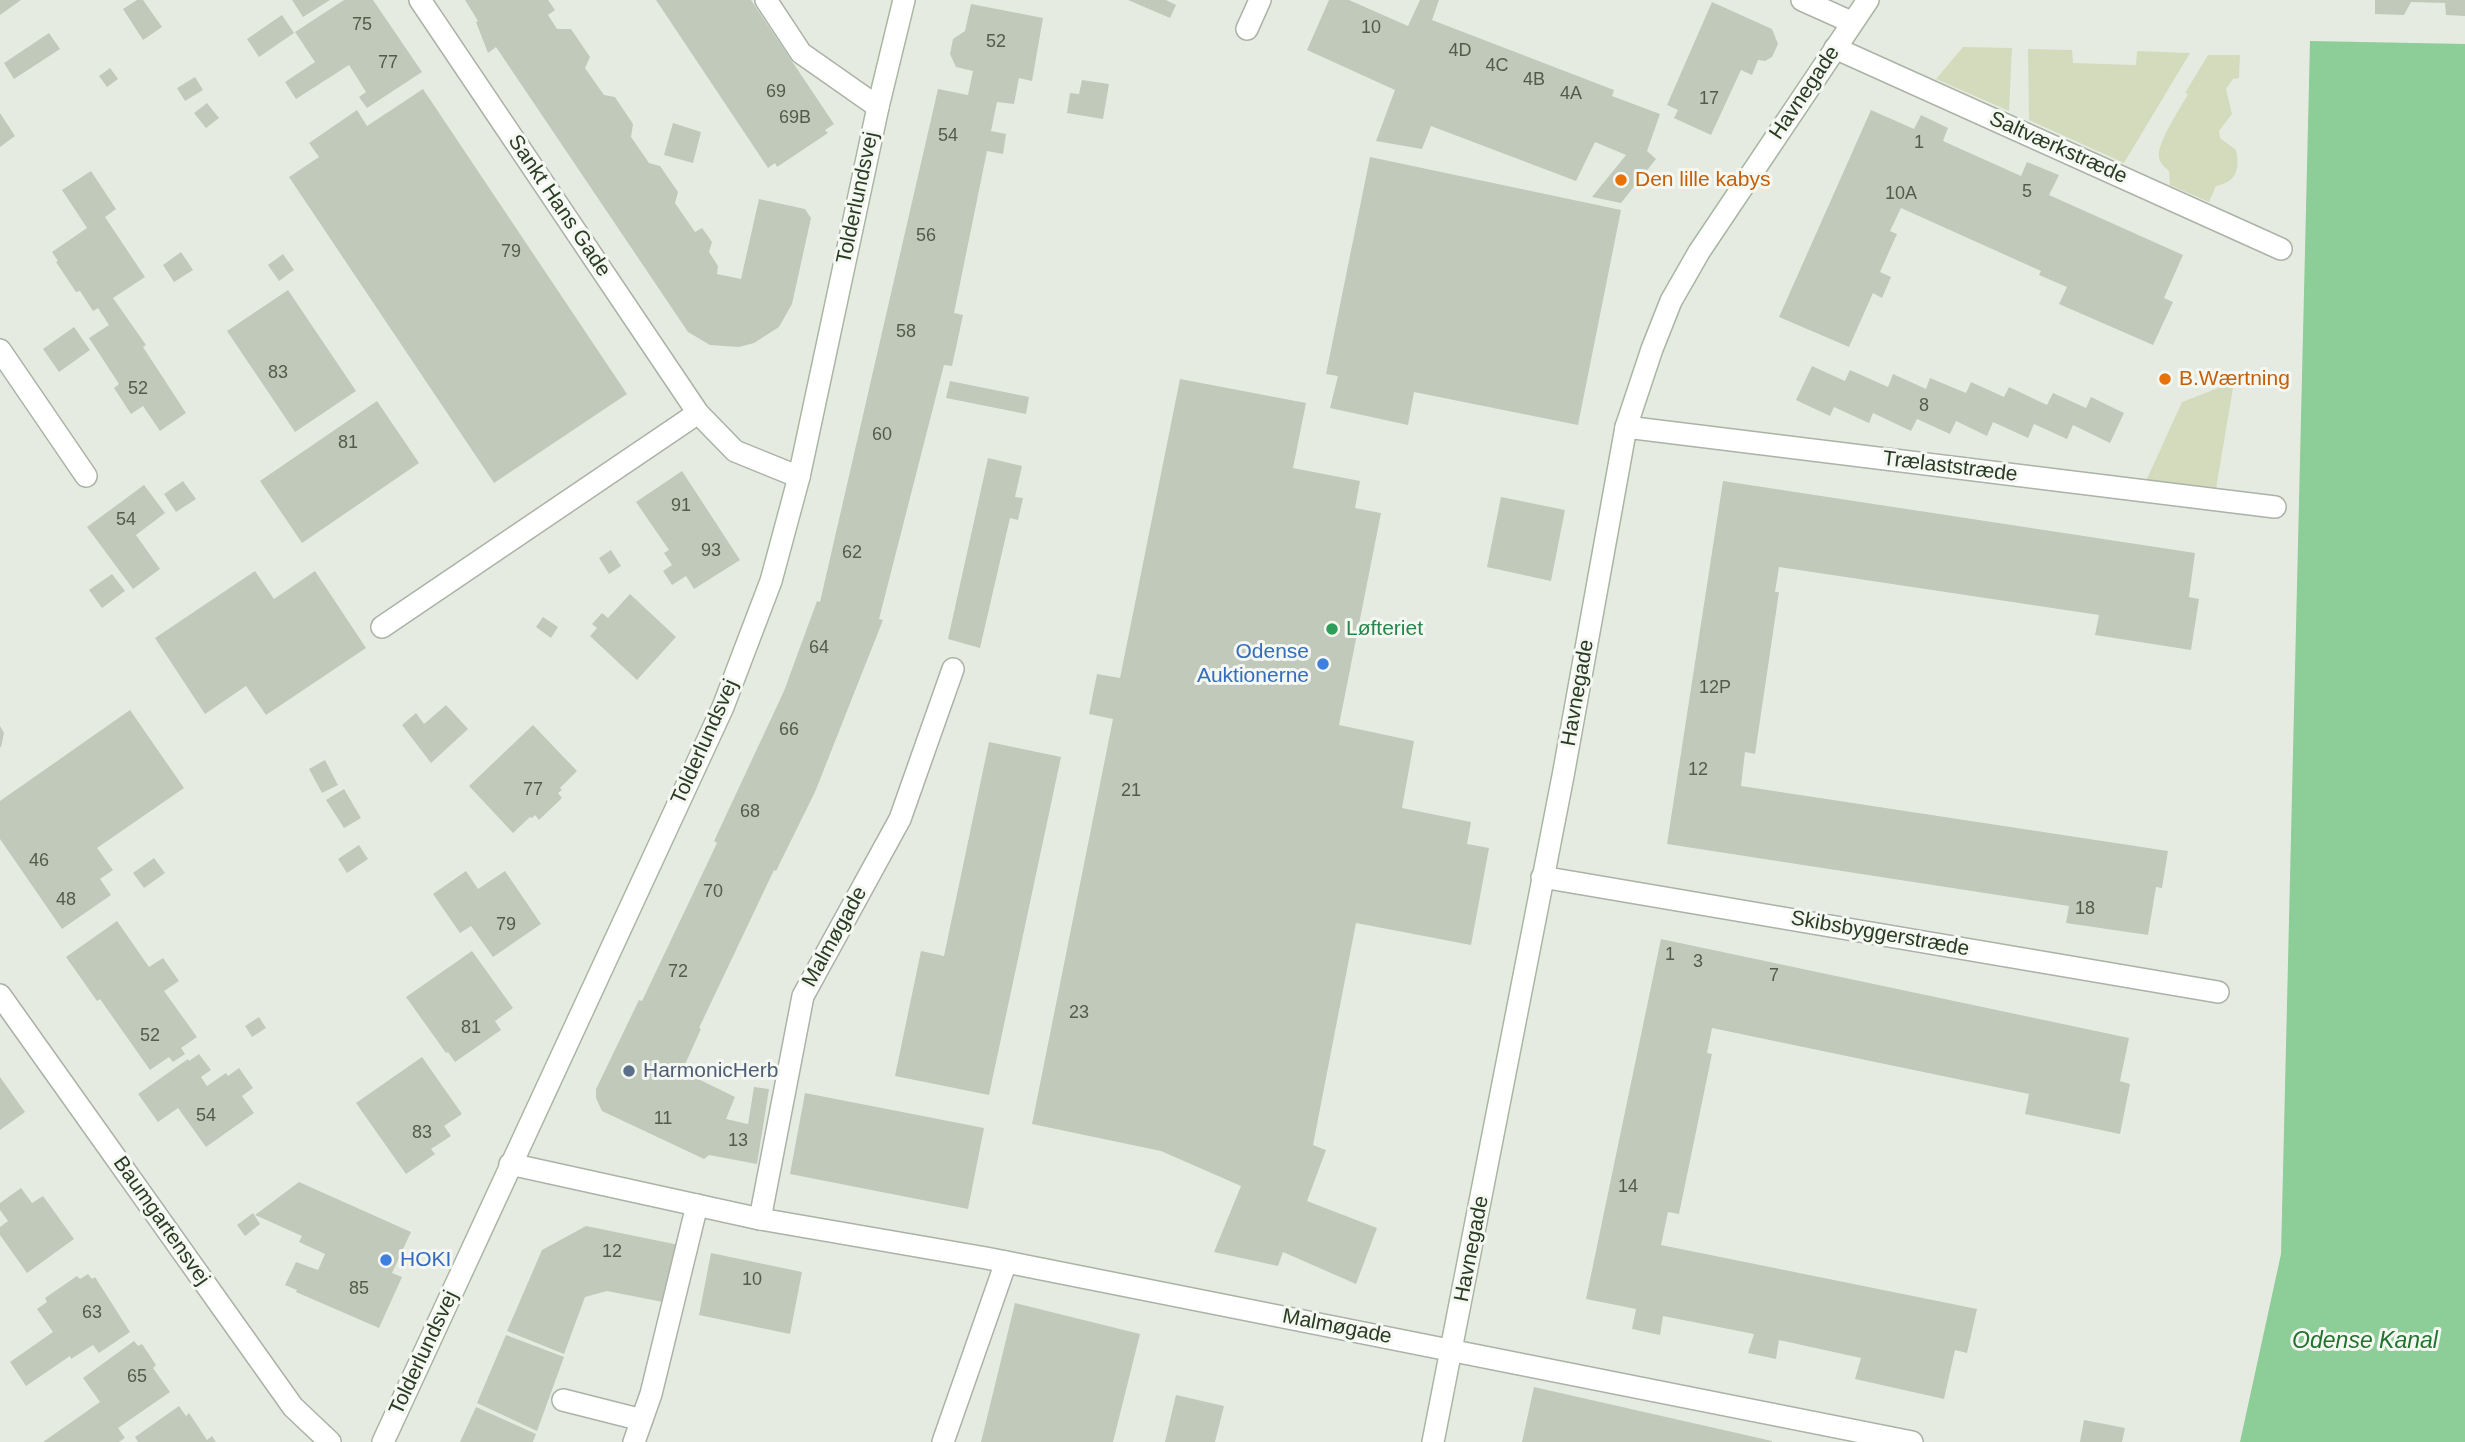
<!DOCTYPE html>
<html>
<head>
<meta charset="utf-8">
<style>
  body { margin:0 }
  canvas { display:block; background:#e6ebe2 }
</style>
</head>
<body>
<canvas width="2465" height="1442"></canvas>
<script>
const context = document.querySelector('canvas').getContext('2d');
context.lineJoin = 'round';
function fillPath(path, color) {
  context.fillStyle = color;
  context.fill(path, 'evenodd');
}
function stroke(path, color, width, dash) {
  context.strokeStyle = color;
  context.lineWidth = width;
  context.lineCap = dash ? 'butt' : 'round';
  context.setLineDash(dash || []);
  context.stroke(path);
}
function write(font, color, halo, rows, align = 'center') {
  context.font = font + ' Helvetica,sans-serif';
  context.lineWidth = 6;
  context.setLineDash([]);
  context.textBaseline = 'middle';
  context.strokeStyle = halo;
  context.fillStyle = color;
  for (const [text, x, y, turn = 0] of rows) {
    context.save();
    context.translate(x, y);
    context.rotate((+turn || 0) * Math.PI / 180);
    context.textAlign = isNaN(turn) ? turn : align;
    if (halo) context.strokeText(text, 0, 0);
    context.fillText(text, 0, 0);
    context.restore();
  }
}
fillPath(new Path2D(`
  M1963 47 2012 48 2009 111 1936 79Z
  M2028 49 2072 50 2073 63 2136 65 2137 51 2190 53 2124 163 2029 120Z
  M2208 55H2240L2239 78 2233 79 2226 89 2232 114 2219 131 2220 138 2236 150C2240 169 2237 182 2216 186L2209 202 2170 185 2169 171C2165 167 2160 164 2159 157 2157 142 2180 109 2188 94L2185 93Z
  M2234 382 2216 489 2146 481 2182 402Z`), '#d3dbbc');
fillPath(new Path2D(`
  M2310 41 2465 44V1442H2240L2281 1254Z`), '#8dcd97');
fillPath(new Path2D(`
  M0 0H21L0 15Z
  M137 0H143L162 27 143 40 123 9Z
  M292 0H330L303 17Z
  M344 0H373L422 72 367 108 359 97 366 92 349 65 296 99 285 82 315 62 295 32Z
  M465 0H548L555 10 548 15 557 29H571L590 57 585 68 604 95 615 97 633 124 631 137 649 163 660 166 678 192 675 203 695 232 702 228 712 242 709 252 718 266 717 274 741 279 759 199 805 209 811 218 792 304 779 327 754 343 739 347 710 345 688 332 496 47 488 53 476 22 478 21Z
  M656 0H751L834 124 825 130 828 133 777 167 775 163 768 168Z
  M1128 0H1166L1176 5 1170 18Z
  M1329 0H1349L1408 26 1420 0H1439L1432 20 1614 90 1612 96 1660 114 1647 151 1656 159 1621 203 1592 197 1626 155 1595 142 1576 181 1431 126 1422 149 1376 141 1395 90 1307 50Z
  M2375 0H2465V16L2446 15 2445 3 2411 2 2404 15 2375 14Z
  M1712 2 1772 29 1778 44 1772 57 1765 61 1758 60 1752 75 1741 70 1711 135 1674 118 1678 110 1667 105Z
  M971 4 1043 18 1032 81 1019 78 1014 104 997 102 991 131 1006 134 1003 154 987 151 954 313 963 315 952 366 944 365 879 619 883 620 815 792 776 871 774 870 699 1028 701 1029 682 1071 735 1097 726 1119 748 1124 754 1087 769 1089 757 1164 709 1155 704 1159 602 1111 596 1098V1089L639 1000 642 1001 717 843 714 841 784 691 817 601 820 602 938 89 968 95 973 71 956 67 950 54 953 39 965 31Z
  M282 15 294 33 259 57 247 39Z
  M49 33 60 49 14 79 4 63Z
  M110 68 118 79 107 87 99 76Z
  M195 77 203 90 185 101 177 88Z
  M1082 80 1109 84 1103 119 1067 113 1070 93 1079 94Z
  M423 89 627 394 494 483 289 177 319 157 309 143 357 110 367 126Z
  M207 103 219 118 206 128 194 113Z
  M1871 110 1914 129 1921 115 1948 128 1943 141 2021 176 2027 162 2059 175 2049 195 2183 255 2164 298 2173 302 2153 345 2059 304 2067 287 2039 275 2041 271 1901 208 1890 231 1897 234 1880 272 1891 277 1882 298 1873 293 1849 347 1779 317Z
  M0 113 15 136 0 147Z
  M673 123 701 132 693 163 664 155Z
  M1370 157 1621 210 1578 425 1414 392 1408 425 1330 408 1338 376 1326 374Z
  M91 171 116 209 105 217 145 277 113 298 146 345 143 347 186 413 160 431 143 406 131 414 114 388 119 384 89 338 109 325 98 308 93 311 80 291 76 292 56 262 58 261 52 252 87 228 62 190Z
  M181 252 193 270 174 282 163 265Z
  M283 254 294 270 279 281 268 265Z
  M288 290 356 391 295 432 227 331Z
  M74 327 90 350 59 372 43 349Z
  M1812 366 1845 381 1850 370 1888 387 1893 374 1926 389 1930 378 1966 393 1971 382 2004 397 2009 387 2047 405 2053 393 2086 408 2091 397 2124 413 2110 443 2073 425 2067 439 2034 424 2028 438 1993 422 1987 436 1956 421 1950 434 1917 419 1911 431 1873 413 1869 423 1834 407 1830 416 1796 400Z
  M1180 379 1306 403 1293 468 1360 481 1355 508 1381 513 1339 725 1414 741 1402 808 1471 822 1467 844 1489 848 1471 945 1356 923 1313 1145 1326 1150 1307 1201 1377 1228 1356 1284 1283 1252 1278 1266 1214 1252 1241 1186 1161 1151 1032 1124 1113 719 1089 714 1097 674 1120 678Z
  M950 381 1029 397 1026 414 946 398Z
  M377 401 419 463 302 543 260 481Z
  M988 458 1022 466 1015 497 1023 498 1018 520 1010 518 980 648 948 639Z
  M682 471 740 560 694 589 686 576 672 585 663 571 672 565 664 553 669 550 636 502Z
  M183 481 196 499 176 512 164 494Z
  M1723 481 2195 553 2189 597 2199 599 2191 650 2095 635 2099 615 1779 567 1775 592H1779L1755 754 1745 752 1741 786 2168 851 2162 888 2156 887 2148 935 2066 923 2069 906 1667 844Z
  M144 485 165 513 136 535 160 569 133 589 87 527Z
  M1501 497 1565 510 1551 581 1487 567Z
  M611 550 621 566 609 574 599 558Z
  M255 571 274 599 315 571 366 648 266 715 246 686 205 714 155 638Z
  M112 574 125 591 102 608 89 590Z
  M630 594 676 637 637 680 590 636 597 628 592 624 602 613 608 618Z
  M543 617 558 627 551 638 536 627Z
  M446 705 468 729 431 763 402 725 416 713 424 724Z
  M130 710 184 788 97 848 113 870 100 879 111 895 62 929 0 839V801Z
  M533 725 577 771 560 788 562 790 558 793 562 798 539 820 535 815 532 818 530 817 513 833 469 786Z
  M0 726 4 733 1 747H0Z
  M989 742 1061 757 989 1095 895 1076 921 951 944 956Z
  M325 760 338 785 322 793 309 769Z
  M344 789 361 818 344 828 326 800Z
  M359 845 368 859 347 873 338 859Z
  M154 858 165 873 144 888 133 873Z
  M466 871 478 889 505 871 541 924 493 957 471 926 460 933 433 894Z
  M117 921 149 967 163 958 179 981 164 991 197 1037 181 1048 185 1054 173 1062 169 1057 150 1070 100 999 97 1001 66 957Z
  M1661 939 2129 1038 2120 1081 2130 1084 2120 1134 2025 1114 2029 1094 1712 1028 1707 1053 1712 1054 1679 1214 1668 1212 1661 1245 1977 1309 1967 1353 1955 1350 1944 1399 1855 1379 1861 1358 1779 1340 1776 1359 1748 1353 1754 1334 1663 1316 1660 1335 1632 1329 1636 1309 1586 1299Z
  M472 951 513 1008 495 1021 501 1030 455 1062 448 1052 446 1053 406 997Z
  M259 1017 266 1028 252 1037 245 1026Z
  M199 1054 211 1070 201 1077 207 1086 226 1073 228 1076 239 1068 253 1088 242 1096 254 1113 206 1147 178 1108 158 1122 138 1094 188 1059 189 1061Z
  M422 1057 462 1114 444 1126 451 1136 431 1149 435 1154 406 1174 356 1103Z
  M0 1077 25 1112 0 1130Z
  M805 1093 984 1128 968 1209 790 1174Z
  M299 1182 411 1232 392 1273 402 1277 379 1328 296 1292 297 1290 285 1285 296 1262 318 1270 325 1254 299 1242 302 1236 255 1215Z
  M21 1188 32 1203 43 1196 74 1239 27 1273 0 1235V1227L8 1221 0 1210V1203Z
  M253 1213 260 1224 245 1236 237 1225Z
  M586 1226 679 1245 668 1303 607 1291 585 1297 564 1354 507 1331 542 1250Z
  M711 1253 802 1272 790 1334 699 1315Z
  M88 1274 92 1279 95 1277 130 1332 99 1353 93 1345 71 1359 70 1356 26 1386 10 1362 53 1332 37 1309 47 1302 45 1298 77 1276 80 1279Z
  M1015 1303 1140 1334 1113 1442H981Z
  M506 1335 564 1357 537 1431 477 1403Z
  M134 1341 138 1346 142 1344 156 1365 153 1368 170 1392 118 1428 125 1438 119 1442H43L100 1402 83 1378Z
  M1534 1387 1772 1441V1442H1522Z
  M1176 1395 1224 1406 1215 1442H1165Z
  M179 1406 186 1416 189 1413 207 1440 212 1436 216 1442H138L135 1437Z
  M476 1407 536 1434 533 1442H460Z
  M2084 1420 2125 1428 2122 1442H2080Z`), '#c0c9ba');
const lane = new Path2D(`
  M766 0 801 53 878 107
  M1247 29 1260 0
  M760 1219 803 996 900 819 953 669
  M563 1400 642 1420
  M634 1442 651 1394 697 1205
  M943 1442 1006 1262`);
const street = new Path2D(`
  M420 0 698 413 735 451 799 477
  M1802 0 1851 22
  M1835 48 2281 249
  M0 350 86 476
  M1626 427 2275 507
  M382 627 698 413
  M1542 877 2218 992
  M0 995 293 1407 330 1442
  M510 1164 760 1219 986 1258 1912 1442`);
const secondary = new Path2D(`
  M383 1442 723 707 771 581 799 477 878 107 904 0
  M1433 1442 1563 776 1626 427 1652 349 1671 301 1699 252 1868 0`);
stroke(lane, '#aab3a5', 24);
stroke(street, '#aab3a5', 24);
stroke(secondary, '#a9b6a1', 24);
stroke(lane, '#fff', 21);
stroke(street, '#fff', 21);
stroke(secondary, '#fff', 21);
for (const [x, y, r, color] of [
  [1621,180,7,"#e8710a"],
  [2165,379,7,"#e8710a"],
  [1332,629,7,"#2e9e5b"],
  [1323,664,7,"#3f7fe0"],
  [629,1071,7,"#5c6f8a"],
  [386,1260,7,"#3f7fe0"]
]) {
  const dot = new Path2D();
  dot.arc(x, y, r, 0, 2 * Math.PI);
  context.fillStyle = color;
  context.fill(dot);
  stroke(dot, '#f5f8f2', 2.5);
}
write('18px', '#505e49', null, [
  ["75",362,25],
  ["10",1371,28],
  ["52",996,42],
  ["4D",1460,51],
  ["77",388,63],
  ["4C",1497,66],
  ["4B",1534,80],
  ["69",776,92],
  ["4A",1571,94],
  ["17",1709,99],
  ["69B",795,118],
  ["54",948,136],
  ["1",1919,143],
  ["5",2027,192],
  ["10A",1901,194],
  ["56",926,236],
  ["79",511,252],
  ["58",906,332],
  ["83",278,373],
  ["52",138,389],
  ["8",1924,406],
  ["60",882,435],
  ["81",348,443],
  ["91",681,506],
  ["54",126,520],
  ["93",711,551],
  ["62",852,553],
  ["64",819,648],
  ["12P",1715,688],
  ["66",789,730],
  ["12",1698,770],
  ["77",533,790],
  ["21",1131,791],
  ["68",750,812],
  ["46",39,861],
  ["70",713,892],
  ["48",66,900],
  ["18",2085,909],
  ["79",506,925],
  ["1",1670,955],
  ["3",1698,962],
  ["72",678,972],
  ["7",1774,976],
  ["23",1079,1013],
  ["81",471,1028],
  ["52",150,1036],
  ["54",206,1116],
  ["11",663,1119],
  ["83",422,1133],
  ["13",738,1141],
  ["14",1628,1187],
  ["12",612,1252],
  ["10",752,1280],
  ["85",359,1289],
  ["63",92,1313],
  ["65",137,1377]
]);
write('21px', '#2a3b23', '#f5f8f2', [
  ["Havnegade",1805,93,-56],
  ["Saltværkstræde",2058,148,24],
  ["Tolderlundsvej",858,198,-78],
  ["Sankt Hans Gade",559,206,56],
  ["Trælaststræde",1950,467,7],
  ["Havnegade",1578,693,-80],
  ["Tolderlundsvej",705,742,-66],
  ["Skibsbyggerstræde",1880,934,10],
  ["Malmøgade",835,937,-61],
  ["Baumgartensvej",161,1221,55],
  ["Havnegade",1472,1249,-79],
  ["Malmøgade",1337,1327,11],
  ["Tolderlundsvej",424,1353,-65]
]);
write('21px', '#c56008', '#f5f8f2', [
  ["Den lille kabys",1635,180],
  ["B.Wærtning",2179,379]
], 'left');
write('21px', '#27864d', '#f5f8f2', [
  ["Løfteriet",1346,629]
], 'left');
write('21px', '#366cbe', '#f5f8f2', [
  ["Odense",1309,652],
  ["Auktionerne",1309,676],
  ["HOKI",400,1260,"left"]
], 'right');
write('21px', '#4e5e75', '#f5f8f2', [
  ["HarmonicHerb",643,1071]
], 'left');
write('italic 23px', '#21732e', '#f5f8f2', [
  ["Odense Kanal",2365,1342]
]);
</script>
</body>
</html>
